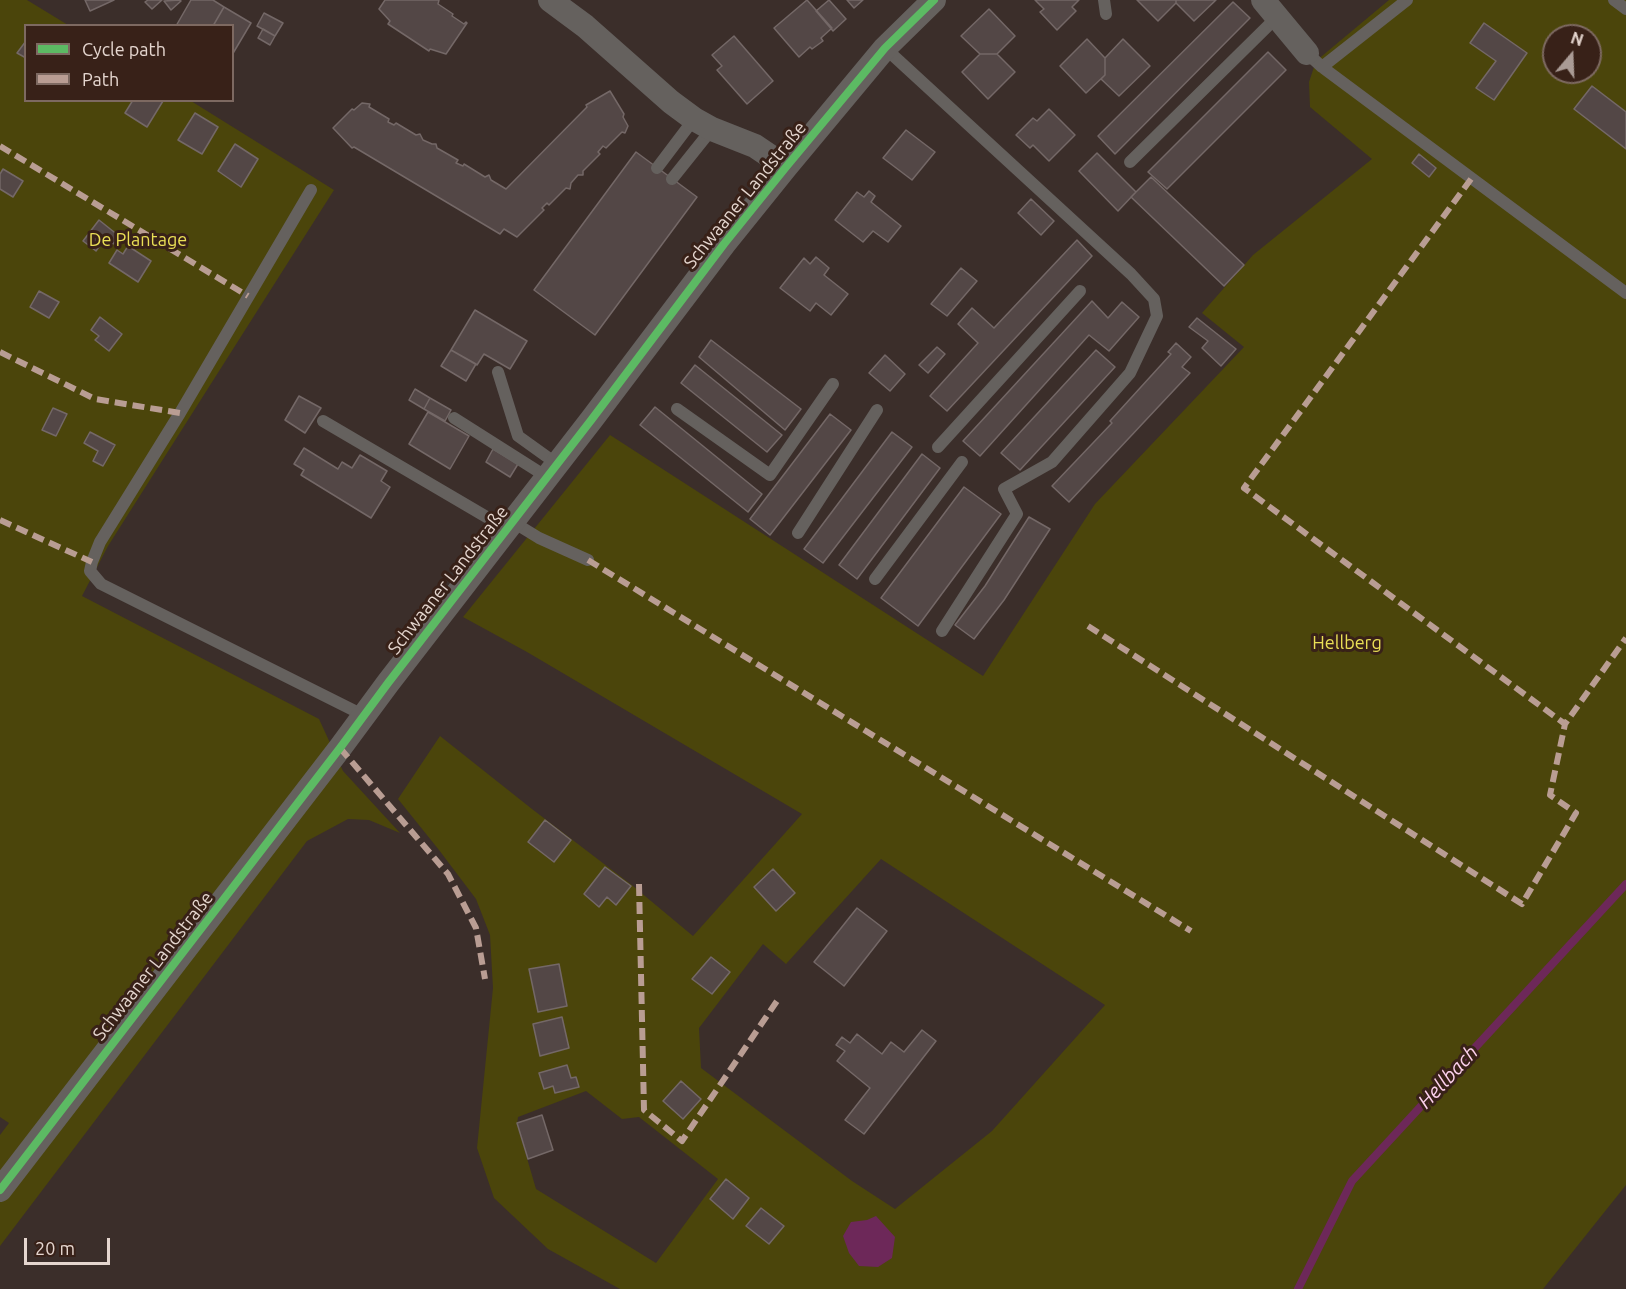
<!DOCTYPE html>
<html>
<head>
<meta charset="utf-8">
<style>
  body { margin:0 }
  #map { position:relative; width:1626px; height:1289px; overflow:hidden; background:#3b2e2a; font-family:Ubuntu,sans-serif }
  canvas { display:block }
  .legend { position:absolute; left:24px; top:24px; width:210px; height:78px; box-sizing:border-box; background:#382118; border:2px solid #7d6961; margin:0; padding:8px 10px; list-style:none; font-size:18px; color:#e5d6cf }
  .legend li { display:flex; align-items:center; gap:12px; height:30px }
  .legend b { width:30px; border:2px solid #7d6961 }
  .north { position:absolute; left:1542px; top:24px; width:60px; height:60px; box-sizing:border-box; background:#382118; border:2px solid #7d6961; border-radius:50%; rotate:19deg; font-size:16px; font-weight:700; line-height:24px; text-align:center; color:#e5d6cf }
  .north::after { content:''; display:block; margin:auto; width:21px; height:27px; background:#aa9b95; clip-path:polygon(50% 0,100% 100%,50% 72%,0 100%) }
  .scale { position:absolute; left:24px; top:1238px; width:86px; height:27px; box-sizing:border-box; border:3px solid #e5d6cf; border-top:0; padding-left:8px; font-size:18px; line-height:21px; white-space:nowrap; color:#e5d6cf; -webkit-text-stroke:4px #382118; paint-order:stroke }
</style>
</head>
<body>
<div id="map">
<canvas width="1626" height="1289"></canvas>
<ul class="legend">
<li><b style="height:8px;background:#5cba63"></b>Cycle path</li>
<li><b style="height:8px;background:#b99d93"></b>Path</li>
</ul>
<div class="north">N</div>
<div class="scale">20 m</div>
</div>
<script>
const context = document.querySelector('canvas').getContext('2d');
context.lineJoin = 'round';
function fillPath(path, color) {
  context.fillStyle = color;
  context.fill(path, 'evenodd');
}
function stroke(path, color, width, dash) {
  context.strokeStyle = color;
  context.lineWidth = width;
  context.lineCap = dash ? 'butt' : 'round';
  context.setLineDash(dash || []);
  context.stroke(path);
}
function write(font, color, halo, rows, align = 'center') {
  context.font = font + ' Ubuntu,sans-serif';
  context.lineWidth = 6;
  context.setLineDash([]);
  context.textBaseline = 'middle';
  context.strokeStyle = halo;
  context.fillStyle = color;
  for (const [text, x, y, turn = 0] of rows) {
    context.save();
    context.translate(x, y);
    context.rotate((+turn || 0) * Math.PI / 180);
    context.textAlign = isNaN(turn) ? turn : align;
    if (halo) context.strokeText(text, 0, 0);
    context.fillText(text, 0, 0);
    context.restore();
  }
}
fillPath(new Path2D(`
  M0 0H27L68 25 26 26V100L191 101 334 190 108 546 82 596 319 719 343 771 400 833 369 820 348 819 307 841 0 1246V1135L9 1123 0 1117Z
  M1389 0H1626V1185L1543 1289H620L548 1249 494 1198 477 1148 493 988 490 935 476 899 439 850 398 799 440 736 532 809 633 886 693 936 802 814 527 652 463 617 610 435 983 676 1095 504 1244 347 1202 313 1253 255 1372 159 1310 107 1309 82 1316 61ZM1554 36H1590V72H1554ZM881 859 1105 1005 992 1131 895 1209 852 1181 701 1068 699 1028 763 944 786 964ZM586 1091 622 1119 639 1117 718 1179 656 1263 536 1189 517 1124 518 1117Z`), '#4b450b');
fillPath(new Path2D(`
  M876 1216 895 1237 892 1258 878 1267 859 1266 849 1253 843 1236 851 1222 867 1220Z`), '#6d2859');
stroke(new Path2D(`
  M1298 1289 1352 1181 1626 884`), '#6d2859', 8);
const building = new Path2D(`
  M85 0H114L90 11Z
  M148 0H162L152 9 145 2Z
  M179 0 181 1 171 10 164 1Z
  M191 0H213L224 7 213 26H176Z
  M385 0H439L438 4 453 14 452 16 464 24 466 22 467 23 446 54 430 49 429 51 388 24 390 21 379 9Z
  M807 0 832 28 821 38 823 41 812 49 810 47 799 57 774 28Z
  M829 0 846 19 833 31 816 11Z
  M847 0H863L854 8Z
  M1035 0H1079L1072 7 1076 11 1057 30 1040 12 1044 9Z
  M1137 0H1176V3L1158 21Z
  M1176 0H1216L1194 21 1176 3Z
  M1233 2 1250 18 1115 154 1098 136Z
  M224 7 251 23 232 55V26H213Z
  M989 9 1015 36 997 54H980L961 36Z
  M264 13 283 23 275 36 257 26Z
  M1484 23 1527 53 1494 100 1476 88 1496 61 1470 43Z
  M263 29 275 36 270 45 258 38Z
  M734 36 773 81 747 104 717 70 722 66 712 55Z
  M1087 39 1105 58V75L1086 93 1060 66Z
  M1123 39 1150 66 1119 96 1101 79 1105 75V58Z
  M26 41V58L17 53Z
  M1268 52 1286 70 1167 189 1148 172Z
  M980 54H997L1015 72 988 99 962 72Z
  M1592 86 1626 112V149L1574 109Z
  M610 91 624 114 623 117 628 126 625 133 622 132 606 148 603 146 598 152 600 154 583 171V175H578L571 183 570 189 566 188 549 205 547 203 542 208 544 210 517 237 504 229 500 234 354 147 352 148 333 128 352 109 354 110 362 103 370 104 369 107 389 119 388 122 394 125 396 123 416 135 420 134 423 140 432 144H436L437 148 458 160 456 163 463 166 464 164 485 177 489 175 491 180 506 189 587 107 586 105Z
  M133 100H162L163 101 147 127 125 113Z
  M1049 109 1075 135 1049 161 1033 145 1030 148 1016 135 1033 118 1037 121Z
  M195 113 218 127 202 154 178 140Z
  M906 130 935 152 912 180 883 158Z
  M235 144 258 159 241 187 218 171Z
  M636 152 697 197 595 335 534 290Z
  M1097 153 1136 192 1118 211 1079 171Z
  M1419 154 1436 168 1429 177 1412 163Z
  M3 169 23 181 13 197 0 189V174Z
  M1151 177 1244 265 1224 286 1131 197Z
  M869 191 875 196 871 202 901 226 888 242 873 231 863 242 835 220 857 192 864 197Z
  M1031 199 1054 221 1041 235 1018 213Z
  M99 220 119 236 113 244 105 238 96 251 83 241Z
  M1077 240 1092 256 947 411 930 396 978 343 958 324 972 308 994 328Z
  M128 246 151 261 138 282 109 263 117 250 123 254Z
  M816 257 829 268 824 275 848 294 831 315 816 303 810 311 780 288 804 258 810 264Z
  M961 268 977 281 947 316 931 304Z
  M39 291 59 302 49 318 30 307Z
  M1092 301 1108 318 1122 302 1139 317 1109 351 1089 335 980 456 963 441Z
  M475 310 527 341 510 369 484 354 477 365 451 350Z
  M100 317 122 334 109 351 95 340 99 336 91 330Z
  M1197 318 1236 349 1221 366 1202 348 1208 341 1189 327Z
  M711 340 801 409 785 430 699 357Z
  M1176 343 1191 357 1182 367 1190 373 1069 502 1052 486 1112 423 1110 421 1171 354 1168 352Z
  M937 347 945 354 928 373 919 365Z
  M451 350 476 364 466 381 441 366Z
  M1096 350 1115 367 1020 470 1001 453Z
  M885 355 905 374 890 391 869 373Z
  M695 365 782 435 767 452 681 383Z
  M415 389 430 398 424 409 409 400Z
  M299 396 321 408 305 433 285 420Z
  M430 398 451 410 445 421 424 409Z
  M655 407 762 494 748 512 640 425Z
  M53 408 67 414 56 436 42 430Z
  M428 412 469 436 450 469 409 444Z
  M830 414 851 430 770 535 750 519Z
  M90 432 115 445 103 466 93 461 98 451 84 443Z
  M892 432 912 447 823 563 804 549Z
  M304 448 338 469 342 462 352 468 360 455 387 471 381 481 390 487 371 518 301 475 304 470 294 464Z
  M493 449 518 464 510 477 486 462Z
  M922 454 940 468 857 579 839 565Z
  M964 487 1001 514 918 626 881 598Z
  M1029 517 1050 529 1004 600 974 639 955 625 985 586Z
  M545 820 571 840 554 862 528 842Z
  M605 867 631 886 616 905 607 897 599 907 584 894Z
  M773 869 795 893 776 911 754 887Z
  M857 908 887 931 844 986 814 962Z
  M711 957 730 972 712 994 692 979Z
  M559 964 567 1006 538 1012 529 969Z
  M562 1017 569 1048 540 1056 533 1024Z
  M922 1030 936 1041 864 1134 845 1120 870 1088 837 1061 845 1051 836 1045 842 1037 850 1043 857 1034 882 1054 891 1042 904 1052Z
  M567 1065 571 1078 576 1077 579 1087 555 1093 553 1086 544 1089 539 1073Z
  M681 1081 701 1099 683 1119 663 1101Z
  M542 1115 553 1150 528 1159 517 1123Z
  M726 1179 749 1198 733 1219 710 1199Z
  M761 1208 784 1226 769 1244 746 1226Z`);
fillPath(building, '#534746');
stroke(building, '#746867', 1.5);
stroke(new Path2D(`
  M1104 0 1106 14
  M1614 0 1626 9
  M885 48 1131 274 1154 299 1157 316 1130 373 1052 462 1004 489 1017 514 942 631
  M1307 53 1322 67 1626 293
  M1322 67 1407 0
  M1130 162 1277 17
  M657 168 694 119
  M672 179 712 129
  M311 190 180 413 100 542 92 562 90 571 101 584 363 715
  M498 372 518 436 557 464
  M677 409 770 475 833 384
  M454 418 547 477
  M323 421 507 529
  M938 447 1080 291
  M513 522 539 538 588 560
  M798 533 877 410
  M875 579 962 462`), '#65615e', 12);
stroke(new Path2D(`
  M550 0 585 26 671 102 694 119 712 129 755 146 786 167
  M1263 0 1307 53
  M0 1190 340 748 388 683 592 419 724 244 786 167 885 48 934 0`), '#65615e', 24);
stroke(new Path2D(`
  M0 146 248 296
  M1471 179 1244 488 1565 724 1626 638
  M0 352 95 399 180 413
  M0 520 92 562
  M588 560 1191 931
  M1088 626 1522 904 1576 813 1550 795 1565 724
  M340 748 448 874 476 928 485 979
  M639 884 644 1110 682 1141 779 998`), '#b99d93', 6, [12, 6]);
stroke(new Path2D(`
  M0 1190 340 748 388 683 592 419 724 244 786 167 885 48 934 0`), '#5cba63', 8);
write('18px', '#e5d6cf', '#382118', [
  ["Schwaaner Landstraße",745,195,-51],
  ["Schwaaner Landstraße",448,580,-52],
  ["Schwaaner Landstraße",153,966,-52]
]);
write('18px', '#eadf56', '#382118', [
  ["De Plantage",138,240],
  ["Hellberg",1347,643]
]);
write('italic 20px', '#fdd1ed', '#382118', [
  ["Hellbach",1448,1077,-47]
]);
</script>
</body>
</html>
